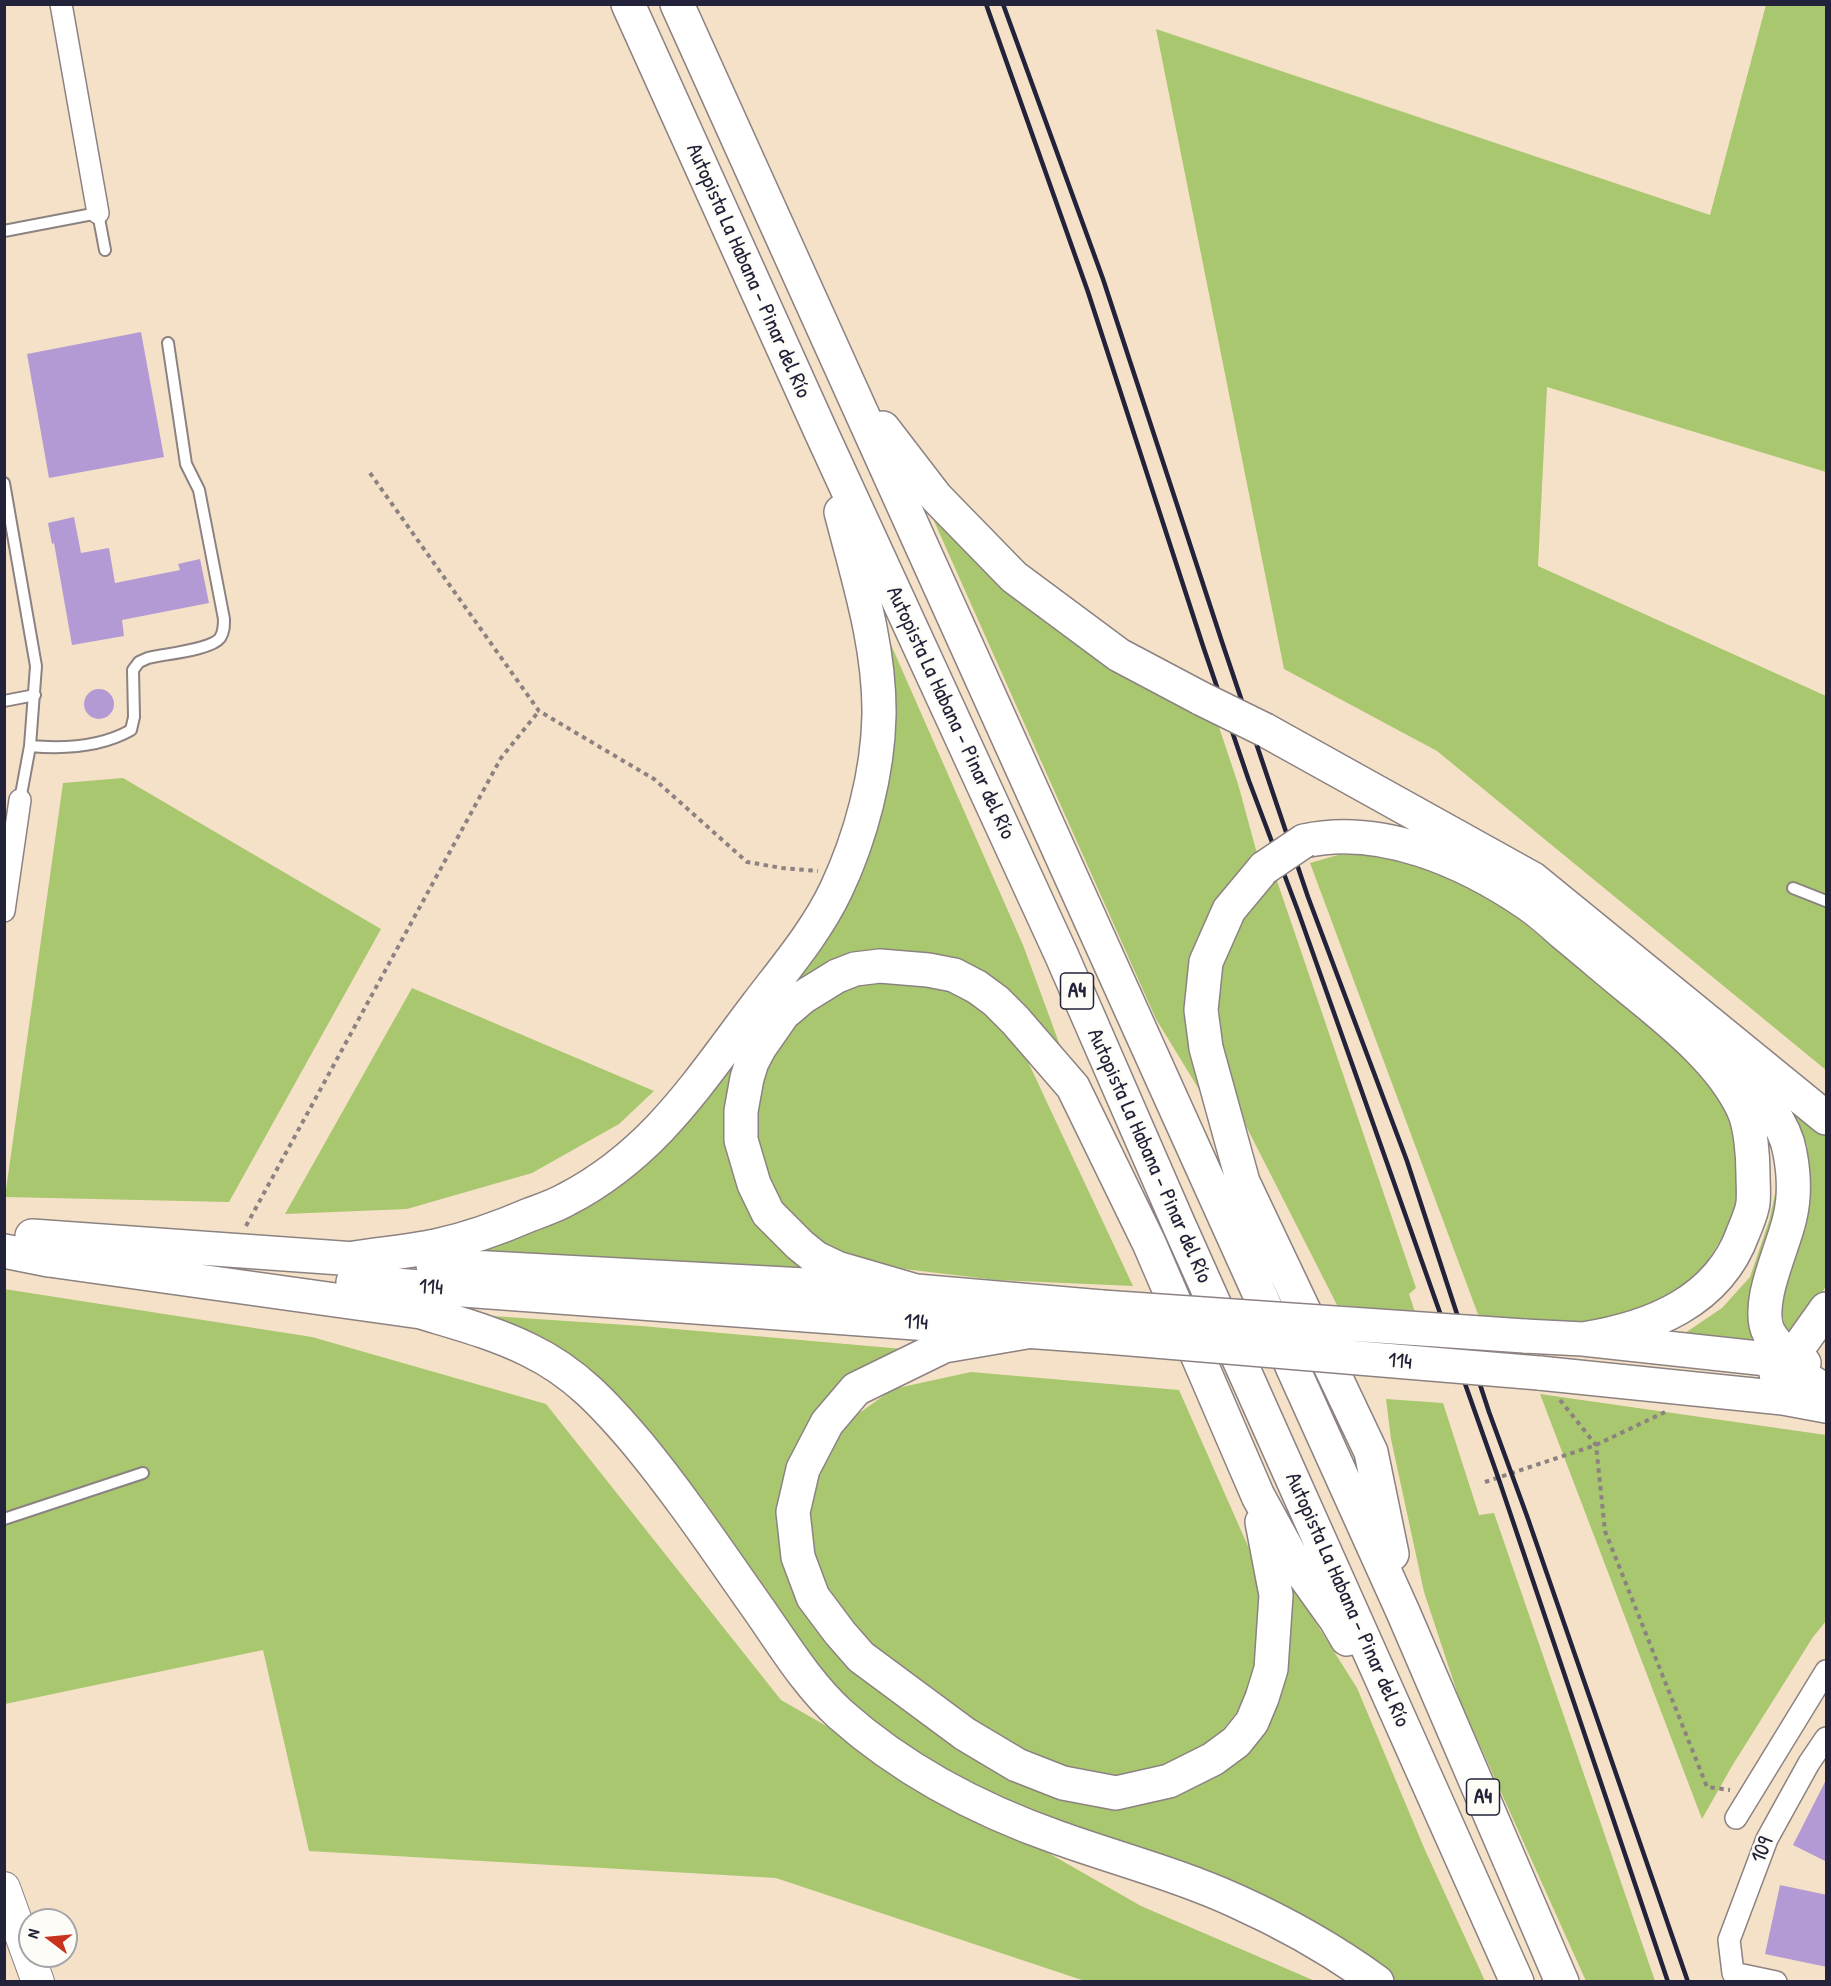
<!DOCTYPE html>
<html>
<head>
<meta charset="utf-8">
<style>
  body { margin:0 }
  #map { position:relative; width:1831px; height:1986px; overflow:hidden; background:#f5e1c7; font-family:"Patrick Hand",sans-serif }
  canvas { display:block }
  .frame { position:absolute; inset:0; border:6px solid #22223b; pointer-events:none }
  .north { position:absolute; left:18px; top:1908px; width:60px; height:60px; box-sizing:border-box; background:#fdfcf7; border:2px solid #a5a5ac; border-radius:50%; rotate:286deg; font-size:16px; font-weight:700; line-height:24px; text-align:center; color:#22223b }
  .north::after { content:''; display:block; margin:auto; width:21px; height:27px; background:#c8321e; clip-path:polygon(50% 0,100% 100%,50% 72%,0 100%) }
</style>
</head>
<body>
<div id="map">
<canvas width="1831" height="1986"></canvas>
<div class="frame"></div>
<div class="north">N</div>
</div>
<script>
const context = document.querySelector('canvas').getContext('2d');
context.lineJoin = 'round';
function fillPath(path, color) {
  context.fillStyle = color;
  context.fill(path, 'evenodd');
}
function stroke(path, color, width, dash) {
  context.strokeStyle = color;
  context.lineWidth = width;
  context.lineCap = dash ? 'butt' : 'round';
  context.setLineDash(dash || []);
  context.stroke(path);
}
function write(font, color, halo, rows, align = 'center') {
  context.font = font + ' "Patrick Hand",sans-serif';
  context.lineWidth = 5;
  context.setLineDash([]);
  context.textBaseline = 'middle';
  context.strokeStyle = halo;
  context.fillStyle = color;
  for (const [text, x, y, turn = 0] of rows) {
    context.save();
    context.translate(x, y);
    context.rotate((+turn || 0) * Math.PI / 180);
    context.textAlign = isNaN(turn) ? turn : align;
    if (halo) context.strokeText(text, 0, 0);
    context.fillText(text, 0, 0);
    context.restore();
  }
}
fillPath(new Path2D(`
  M1766 5H1826V472L1547 387 1538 566 1826 696V1070L1437 751 1284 669 1156 29 1710 215Z
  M930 512 1014 597 1104 665 1218 724 1238 784 1258 857 1225 888 1193 954 1190 1028 1200 1091 1156 1019Z
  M881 622 1023 945 1065 1059 951 964 790 991 729 1129 817 1272 448 1255 602 1193 838 910Z
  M123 778 381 929 229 1202 5 1197 63 783Z
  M1373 854 1433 865 1496 900 1689 1059 1726 1103 1740 1145 1741 1186 1728 1227 1706 1264 1676 1296 1588 1325 1479 1317 1310 863 1338 855Z
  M1276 878 1416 1288 1409 1294 1415 1312 1337 1305 1243 1120 1222 1043 1218 996 1222 962 1235 927Z
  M915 978 970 998 1022 1049 1133 1286 997 1280 853 1263 810 1240 775 1199 752 1120 763 1079 782 1038 823 997 859 983Z
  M412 988 654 1091 619 1124 532 1173 407 1209 285 1214Z
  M1769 1088 1826 1134V1286L1811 1311 1787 1338 1781 1306 1811 1196 1807 1146 1793 1119Z
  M1774 1136 1785 1170 1762 1343 1679 1337 1722 1308 1750 1277 1769 1221 1777 1185Z
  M4 1289 312 1337 546 1404 781 1700 1141 1906 1315 1981H1085L776 1878 309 1851 263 1650 5 1704Z
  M477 1315 641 1326 926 1351 867 1373 780 1505 861 1668 1117 1804 1274 1706 1290 1649 1278 1563 1357 1688 1425 1850 1485 1981H1396L1381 1967 1029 1814 914 1754 852 1703 792 1635 617 1398Z
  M971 1372 1179 1390 1251 1553 1264 1624 1248 1698 1211 1744 1150 1775 1099 1777 1009 1748 861 1640 830 1598 808 1547 810 1486 837 1429 893 1389Z
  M1540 1394 1826 1435V1621L1813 1637 1732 1766 1702 1819Z
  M1386 1399 1443 1403 1479 1515 1494 1513 1655 1981H1586L1460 1701 1424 1592 1391 1439Z`), '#a8c76f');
fillPath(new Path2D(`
  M141 332 164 457 49 478 27 354Z
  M74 517 81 553 109 548 115 583 180 570 178 564 200 559 209 603 122 620 124 636 72 645 54 543 52 544 48 523Z
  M84 704a15 15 0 1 1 30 0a15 15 0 1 1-30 0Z
  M1827 1778V1862L1793 1845Z
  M1780 1885 1827 1895V1967L1765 1954Z`), '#b49ad4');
const lane = new Path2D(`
  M4 231 98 213 105 250
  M4 483 36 666 30 746 20 800
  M4 701 35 695
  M30 746C63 749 101 747 131 730L134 717 133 670 139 662 148 658C164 654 211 650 220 638 224 632 224 626 224 619L199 490 186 464 168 343
  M1793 888 1826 901
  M4 1519 143 1473`);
const street = new Path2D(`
  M61 4 98 213
  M4 911 20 800
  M1736 1818 1826 1671
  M1776 1982 1733 1973 1729 1940 1767 1839 1809 1763 1826 1738`);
const secondary = new Path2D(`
  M4 1888 38 1982`);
const highway = new Path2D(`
  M628 4 821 432 1061 954 1179 1225 1517 1982
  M677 4 1403 1612 1562 1982
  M883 428 936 497 1014 577 1119 655 1202 699
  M1265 730 1533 879 1826 1118
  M1304 841C1381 824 1465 861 1528 904 1541 913 1552 923 1563 933 1585 951 1607 970 1629 988 1669 1021 1721 1061 1743 1109 1751 1125 1753 1158 1753 1175 1753 1184 1754 1194 1753 1203 1752 1212 1747 1223 1743 1233 1718 1302 1651 1328 1583 1339
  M1264 868 1229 910 1206 962 1201 1010 1206 1048 1243 1182 1371 1452 1392 1554
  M1738 1073C1760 1095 1785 1122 1790 1153 1794 1174 1795 1196 1790 1217 1784 1247 1754 1304 1769 1333 1773 1340 1780 1348 1785 1355 1795 1369 1810 1383 1826 1390
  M32 1236 369 1260
  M4 1251 49 1260 71 1262
  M349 1259C378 1254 407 1252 436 1246 468 1239 499 1228 529 1215 542 1210 555 1206 567 1199 655 1153 699 1081 757 1005 785 968 816 932 836 890 861 837 878 773 879 715 880 646 858 578 841 512
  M49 1260 421 1312C457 1323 495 1333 529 1350 575 1372 605 1405 638 1444 680 1495 717 1550 755 1604 782 1642 806 1683 840 1714 904 1771 979 1810 1059 1838 1118 1859 1179 1875 1236 1901 1285 1923 1333 1950 1377 1982
  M433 1265 916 1291 1102 1307
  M353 1282 1107 1337
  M916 1291 837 1268 816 1258 800 1245 768 1213 754 1184 741 1140V1111L747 1078 752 1062 760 1047 783 1014 803 997 837 976 855 969 880 966 928 970 954 975 977 987 996 1001 1015 1020 1073 1087 1149 1243 1258 1496 1293 1560 1336 1620 1347 1639
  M1032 1331 944 1346 856 1389 827 1423 803 1469 793 1512 798 1557 813 1597 840 1633 861 1657 965 1734 1017 1765 1063 1783 1116 1793 1169 1781 1213 1759 1236 1742 1252 1722 1262 1698 1271 1669 1276 1595 1262 1522
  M1524 1336 1583 1339 1804 1363
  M1539 1373 1783 1398 1826 1406
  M1776 1374 1789 1361 1826 1309`);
stroke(lane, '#8c8281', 14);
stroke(street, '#8c8281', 24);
stroke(secondary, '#8c8281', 34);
stroke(highway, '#8c8281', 36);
stroke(new Path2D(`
  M370 473 539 711 654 779 747 862 782 868 818 871
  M246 1226 501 758 539 711
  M1560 1400 1596 1445 1605 1531 1707 1787 1730 1790
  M1485 1482 1596 1445 1665 1412`), '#8c8281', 4, [4.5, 4.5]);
stroke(lane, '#fff', 10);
stroke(street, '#fff', 21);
stroke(secondary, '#fff', 32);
stroke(highway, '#fff', 33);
stroke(new Path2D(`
  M986 4 1088 292 1203 646 1249 781 1298 911 1498 1477 1668 1982
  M1003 4 1103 279 1223 645 1308 897 1407 1161 1489 1412 1527 1516 1688 1982`), '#22223b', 4.5);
const highwayBridge = new Path2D(`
  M1202 699 1265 730
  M1264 868 1304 841
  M1102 1307 1524 1336
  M1107 1337 1539 1373`);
stroke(highwayBridge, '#8c8281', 36, []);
stroke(highwayBridge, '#fff', 33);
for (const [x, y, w] of [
  [1077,991,33],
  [1483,1797,33]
]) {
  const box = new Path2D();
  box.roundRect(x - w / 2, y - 18, w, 36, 4.5);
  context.fillStyle = '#fdfcf7';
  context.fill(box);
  stroke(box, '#22223b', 1.5);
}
write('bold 21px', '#22223b', null, [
  ["A4",1077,991],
  ["A4",1483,1797]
]);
write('22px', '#22223b', '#fdfcf7', [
  ["Autopista La Habana - Pinar del Río",748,271,66],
  ["Autopista La Habana - Pinar del Río",950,713,65],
  ["Autopista La Habana - Pinar del Río",1149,1156,66],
  ["114",431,1288,4],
  ["114",916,1323,4],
  ["114",1400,1362,5],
  ["Autopista La Habana - Pinar del Río",1347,1600,66],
  ["109",1763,1850,-68]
]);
</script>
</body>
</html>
